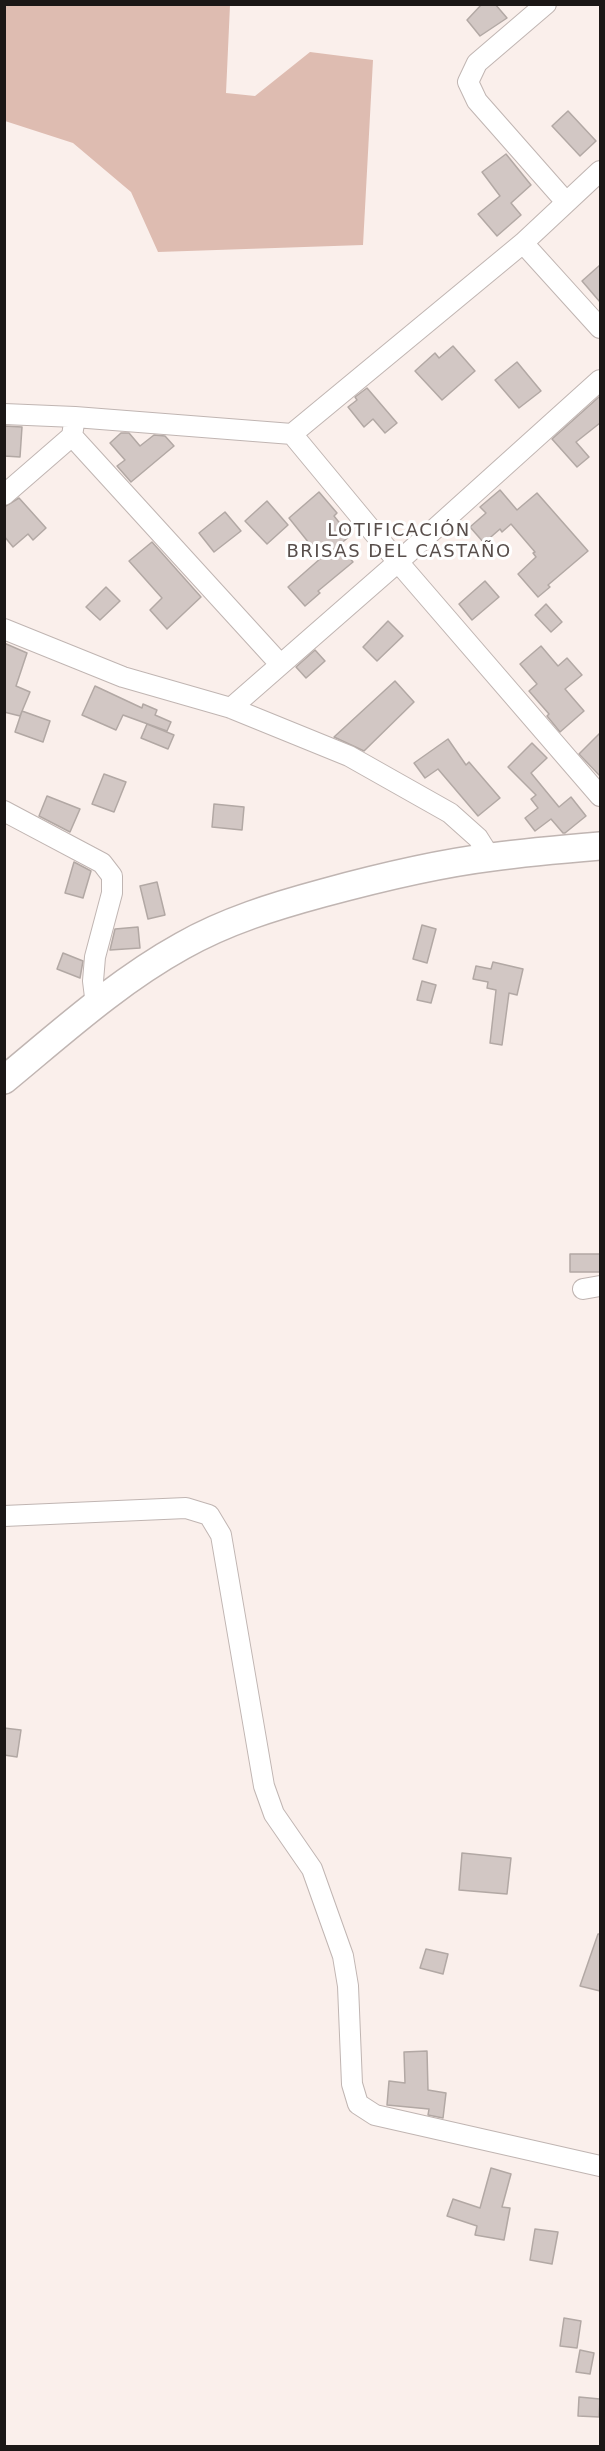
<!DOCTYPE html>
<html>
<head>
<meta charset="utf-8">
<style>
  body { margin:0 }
  #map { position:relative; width:605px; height:2451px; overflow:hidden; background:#faefeb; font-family:"DejaVu Sans",sans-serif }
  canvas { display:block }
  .frame { position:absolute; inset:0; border:6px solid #1b1716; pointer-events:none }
</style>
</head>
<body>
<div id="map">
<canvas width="605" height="2451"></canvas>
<div class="frame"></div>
</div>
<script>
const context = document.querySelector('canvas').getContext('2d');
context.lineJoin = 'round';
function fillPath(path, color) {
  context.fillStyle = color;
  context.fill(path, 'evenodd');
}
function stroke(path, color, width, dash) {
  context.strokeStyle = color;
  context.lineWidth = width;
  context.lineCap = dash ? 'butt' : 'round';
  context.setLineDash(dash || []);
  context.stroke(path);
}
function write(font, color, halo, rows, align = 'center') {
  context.font = font + ' "DejaVu Sans",sans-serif';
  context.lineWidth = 6;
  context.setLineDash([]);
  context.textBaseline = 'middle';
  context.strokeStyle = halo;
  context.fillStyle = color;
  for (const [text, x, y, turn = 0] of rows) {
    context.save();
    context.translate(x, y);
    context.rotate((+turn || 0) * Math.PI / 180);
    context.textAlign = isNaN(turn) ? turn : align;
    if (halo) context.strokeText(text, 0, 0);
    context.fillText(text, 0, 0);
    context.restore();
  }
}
fillPath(new Path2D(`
  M5 4 230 5 226 93 255 96 310 52 373 60 363 245 158 252 131 192 73 143 5 121Z`), '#debcb1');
const building = new Path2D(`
  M482 4H495L507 18 480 36 467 20Z
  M568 111 596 141 580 156 552 126Z
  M506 154 531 185 511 203 521 215 497 236 478 214 500 196 482 172Z
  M600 265V302L582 281Z
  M453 346 475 371 442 400 415 371 435 353 439 358Z
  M517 362 541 391 519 408 495 380Z
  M367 388 397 423 385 433 373 419 364 427 348 407 357 400 355 397Z
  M600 396V423L576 442 589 457 577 467 552 439Z
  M4 426 22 427 20 457 4 456Z
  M121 433H129L140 446 154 435 165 436 174 446 131 482 117 466 125 460 110 443Z
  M500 490 517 510 537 493 588 551 548 585 550 587 538 597 518 574 536 557 533 553 535 552 511 524 502 532 500 529 484 543 470 527 486 513 480 507Z
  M319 492 337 513 334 516 350 536 339 545 353 562 318 591 320 593 305 606 288 587 321 558 289 518Z
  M19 498 46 528 33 540 28 534 13 547 4 536V507Z
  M267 501 288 525 267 544 245 521Z
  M225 512 241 531 214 552 199 533Z
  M152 542 201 597 167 629 150 610 162 598 129 561Z
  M485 581 499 597 472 620 459 604Z
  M106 587 120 601 100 620 86 607Z
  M546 604 562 622 551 632 535 615Z
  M388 621 403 636 377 661 363 647Z
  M4 643 27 653 16 686 30 692 20 716 4 712Z
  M541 646 558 666 567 658 582 675 565 689 584 711 560 732 547 716 549 714 529 691 537 684 520 664Z
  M315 650 325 661 306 678 296 667Z
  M395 681 414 702 364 751 334 737Z
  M95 686 142 708 143 704 157 710 155 715 171 722 167 731 123 715 116 730 82 715Z
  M22 711 50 721 43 742 15 732Z
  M147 724 174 735 168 749 141 738Z
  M600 733V776L579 754Z
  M448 739 466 765 469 762 500 798 478 816 438 769 425 778 414 763Z
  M532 743 547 758 531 773 559 807 571 797 586 816 565 833H563L551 819 535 831 525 818 538 808 531 799 536 795 508 767Z
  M104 774 126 782 114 812 92 804Z
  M47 796 80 809 70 832 39 816Z
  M214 804 244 807 242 830 212 827Z
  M74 862 91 871 83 898 65 893Z
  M157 882 165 915 148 919 140 886Z
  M422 925 436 929 427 963 413 959Z
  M138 927 140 948 110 950 115 929Z
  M63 953 83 961 80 978 57 969Z
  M493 962 523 969 517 995 509 993 502 1045 490 1043 496 990 487 988 488 982 473 979 476 966 491 969Z
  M422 981 436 985 431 1003 417 1000Z
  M570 1254H600V1272H570Z
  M4 1728 21 1730 17 1757 4 1755Z
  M462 1853 511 1858 507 1894 459 1890Z
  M598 1934H600V1991L580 1986Z
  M426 1949 448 1954 443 1974 420 1968Z
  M427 2051 428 2090 446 2093 443 2118 428 2115 429 2109 387 2105 389 2081 405 2083 404 2052Z
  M491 2168 511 2174 502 2207 510 2208 504 2240 475 2235 477 2226 447 2216 453 2199 480 2208Z
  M535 2229 558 2232 552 2264 530 2260Z
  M564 2318 581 2321 577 2348 560 2346Z
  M580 2350 594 2353 590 2374 576 2372Z
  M579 2397 600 2399 599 2417 578 2416Z`);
fillPath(building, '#d2c7c4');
stroke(building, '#b2a8a4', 1.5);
const street = new Path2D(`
  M546 4 477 63 468 82 477 101 566 202
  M523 243 600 328
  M4 414 75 417 292 434 523 243 600 171
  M292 434 398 562 600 796
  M72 436 280 664
  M4 495 72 436 74 423
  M4 629 123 677 231 708 349 756 450 813 478 838 490 857
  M231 708 398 562 600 380
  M4 811 102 863 112 876V893L95 957 93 981 96 1005
  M583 1289 600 1286
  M4 1516 186 1508 209 1515 221 1535 264 1786 274 1814 312 1869 343 1956 348 1986 352 2084 358 2104 375 2115 600 2166`);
const secondary = new Path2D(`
  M4 1080C61 1033 117 982 182 946 226 921 275 906 323 893 378 878 435 864 492 857 528 852 564 849 600 846`);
stroke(street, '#c0b5b2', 22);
stroke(secondary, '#c0b5b2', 30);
stroke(street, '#fff', 20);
stroke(secondary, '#fff', 27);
context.letterSpacing = '1.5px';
write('18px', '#584e4b', '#fff', [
  ["LOTIFICACIÓN",399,531],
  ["BRISAS DEL CASTAÑO",399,552]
]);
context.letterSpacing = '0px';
</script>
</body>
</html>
